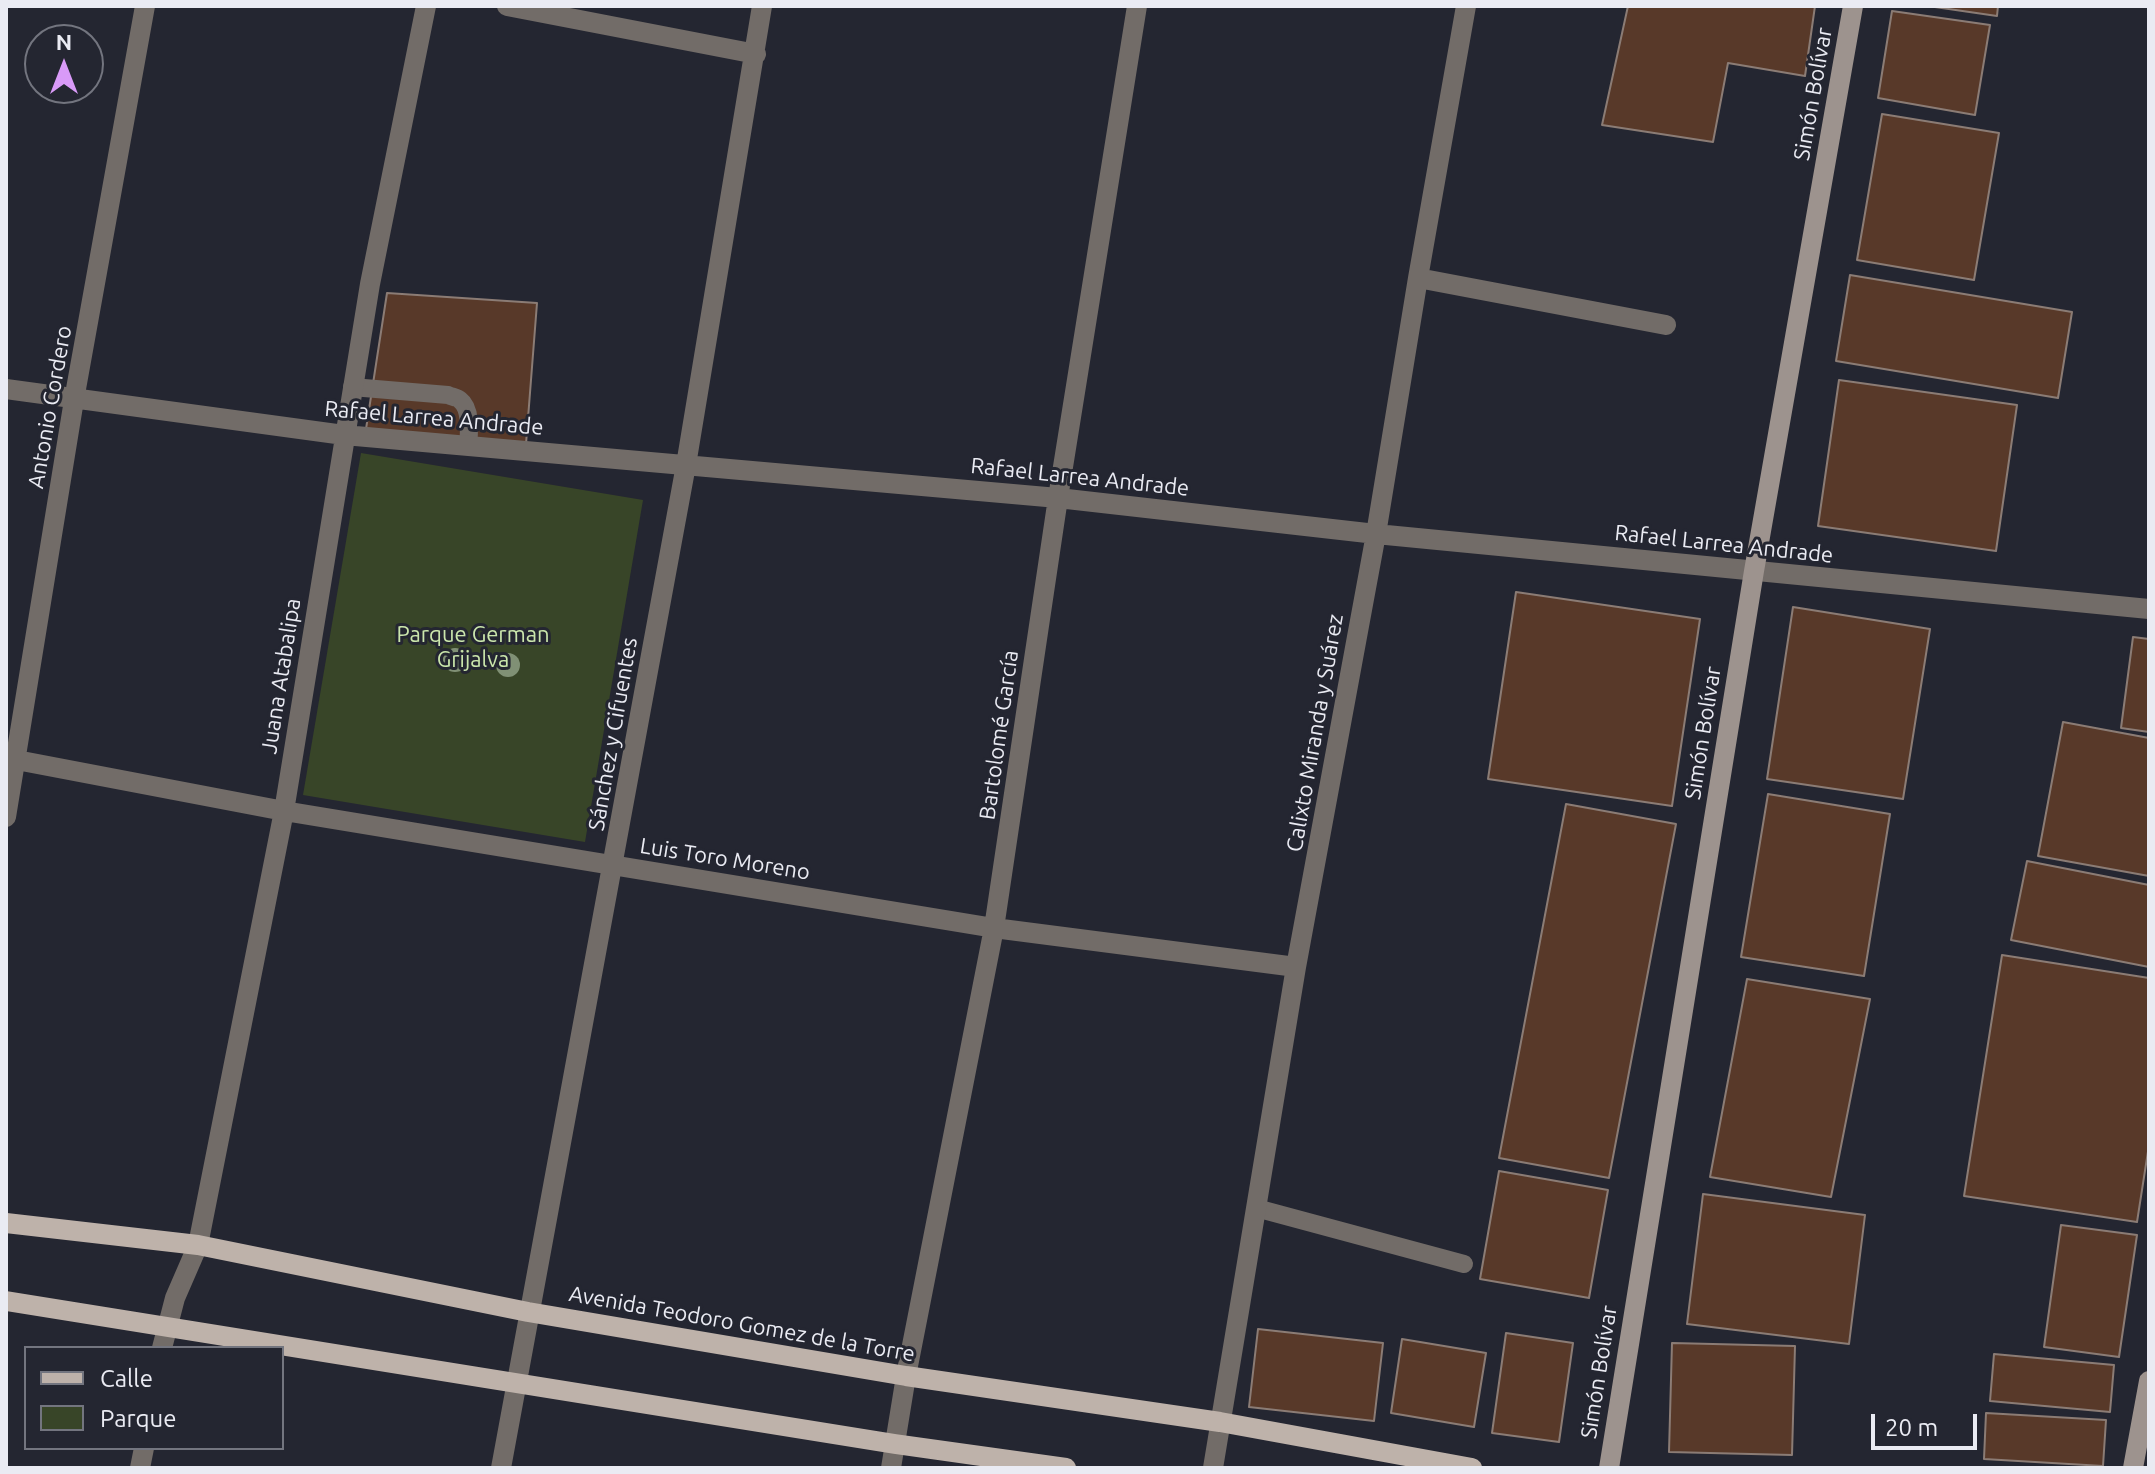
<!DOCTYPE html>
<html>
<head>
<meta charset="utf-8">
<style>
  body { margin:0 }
  #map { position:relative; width:2155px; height:1474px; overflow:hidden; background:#242631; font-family:Ubuntu,sans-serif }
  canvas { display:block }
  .frame { position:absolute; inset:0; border:8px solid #eaebf3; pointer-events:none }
  .legend { position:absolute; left:24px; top:1346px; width:260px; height:104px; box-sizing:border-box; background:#242631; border:2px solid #73757f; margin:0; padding:10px 14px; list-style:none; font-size:24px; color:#eaebf3 }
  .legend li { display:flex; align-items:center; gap:16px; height:40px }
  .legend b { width:40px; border:2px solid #73757f }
  .north { position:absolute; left:24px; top:24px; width:80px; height:80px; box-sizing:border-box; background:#242631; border:2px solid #73757f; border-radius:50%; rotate:0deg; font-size:22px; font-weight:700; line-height:32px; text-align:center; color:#eaebf3 }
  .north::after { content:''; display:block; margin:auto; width:28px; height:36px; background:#d99af8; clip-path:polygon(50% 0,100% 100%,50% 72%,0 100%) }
  .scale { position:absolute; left:1871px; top:1414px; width:106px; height:36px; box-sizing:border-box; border:4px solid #eaebf3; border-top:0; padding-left:10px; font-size:24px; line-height:28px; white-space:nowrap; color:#eaebf3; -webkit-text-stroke:6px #242631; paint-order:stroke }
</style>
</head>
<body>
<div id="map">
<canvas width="2155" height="1474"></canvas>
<div class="frame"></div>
<ul class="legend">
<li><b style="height:10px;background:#beb2aa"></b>Calle</li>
<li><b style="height:22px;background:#384528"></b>Parque</li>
</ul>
<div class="north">N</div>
<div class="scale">20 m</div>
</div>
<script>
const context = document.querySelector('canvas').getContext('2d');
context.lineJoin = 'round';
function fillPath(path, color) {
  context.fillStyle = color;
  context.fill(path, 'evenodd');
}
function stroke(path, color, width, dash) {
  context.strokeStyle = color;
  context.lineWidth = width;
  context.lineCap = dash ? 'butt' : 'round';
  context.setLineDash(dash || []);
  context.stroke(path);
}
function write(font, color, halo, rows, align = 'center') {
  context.font = font + ' Ubuntu,sans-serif';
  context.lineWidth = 6;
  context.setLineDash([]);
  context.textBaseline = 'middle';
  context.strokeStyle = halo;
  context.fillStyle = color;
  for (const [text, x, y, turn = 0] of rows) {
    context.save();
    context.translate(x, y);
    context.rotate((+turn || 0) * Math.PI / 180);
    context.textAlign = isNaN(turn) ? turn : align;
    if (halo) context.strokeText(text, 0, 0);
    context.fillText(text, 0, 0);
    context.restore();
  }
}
fillPath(new Path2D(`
  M361 453 643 500 585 842 303 795Z`), '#384528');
const building = new Path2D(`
  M1628 6H1815L1805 76 1728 63 1713 142 1602 125Z
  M1928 6H1998L1997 16Z
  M1892 11 1990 25 1975 115 1878 98Z
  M1882 114 1999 133 1974 280 1857 260Z
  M1850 275 2072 312 2058 398 1836 361Z
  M387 293 537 303 526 444 366 429Z
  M1839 380 2017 405 1996 551 1818 526Z
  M1516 592 1700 619 1672 806 1488 779Z
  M1793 607 1930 629 1903 799 1767 779Z
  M2133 637 2149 639V732L2121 728Z
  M2063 722 2149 738V876L2038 856Z
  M1768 794 1890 814 1864 976 1741 957Z
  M1566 804 1676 824 1609 1178 1499 1158Z
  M2027 861 2149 885V967L2011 940Z
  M2002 955 2149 978V1145L2137 1222 1964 1196Z
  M1747 979 1870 999 1831 1197 1710 1177Z
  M1499 1171 1608 1190 1589 1298 1480 1279Z
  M1703 1194 1865 1215 1849 1344 1687 1324Z
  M2061 1225 2137 1235 2119 1357 2044 1347Z
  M1258 1329 1383 1343 1374 1421 1249 1407Z
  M1506 1333 1573 1343 1559 1442 1492 1433Z
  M1402 1339 1486 1353 1474 1427 1391 1413Z
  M1672 1343 1795 1346 1792 1455 1669 1452Z
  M1994 1354 2114 1365 2110 1412 1990 1401Z
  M1986 1413 2106 1420 2103 1466 1984 1459Z`);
fillPath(building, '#583929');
stroke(building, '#8b7c75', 2);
stroke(new Path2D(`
  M352 387 448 395C452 397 457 397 460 400 472 409 469 434 468 446
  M1256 1208 1464 1264`), '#726c68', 18);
stroke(new Path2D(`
  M507 6 756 54
  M1418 278 1666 325
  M6 389 344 435 1058 498 1376 534 2149 609
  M6 758 284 811 994 928 1296 967
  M6 817 74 400 145 6
  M162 1348 175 1298 198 1245 284 811 370 284 426 6
  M140 1468 144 1448
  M501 1468 686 465 762 6
  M891 1468 906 1376 994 928 1058 498 1137 6
  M1213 1468 1296 967 1376 534 1418 278 1466 6`), '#726c68', 20);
stroke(new Path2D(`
  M1609 1468 1754 571 1853 6
  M2133 1468 2149 1381`), '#9d938e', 20);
stroke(new Path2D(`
  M6 1223 198 1245 528 1312 906 1376 1220 1422 1472 1468
  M6 1301 895 1444 1066 1468`), '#beb2aa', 20);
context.fillStyle = '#809075';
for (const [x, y] of [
  [455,660],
  [508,665]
]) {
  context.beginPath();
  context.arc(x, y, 12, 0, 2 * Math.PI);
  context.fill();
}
write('22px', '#eaebf3', '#242631', [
  ["Simón Bolívar",1813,94,-80],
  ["Antonio Cordero",50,407,-80],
  ["Rafael Larrea Andrade",434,418,5],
  ["Rafael Larrea Andrade",1080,477,6],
  ["Rafael Larrea Andrade",1724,544,6],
  ["Juana Atabalipa",281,676,-81],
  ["Calixto Miranda y Suárez",1315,733,-80],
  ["Simón Bolívar",1703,733,-81],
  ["Sánchez y Cifuentes",613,734,-80],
  ["Bartolomé García",999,735,-82],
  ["Luis Toro Moreno",725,859,9],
  ["Avenida Teodoro Gomez de la Torre",742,1324,10],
  ["Simón Bolívar",1599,1372,-81]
]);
write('22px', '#cbe6ac', '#242631', [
  ["Parque German",473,635],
  ["Grijalva",473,660]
]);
</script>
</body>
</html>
